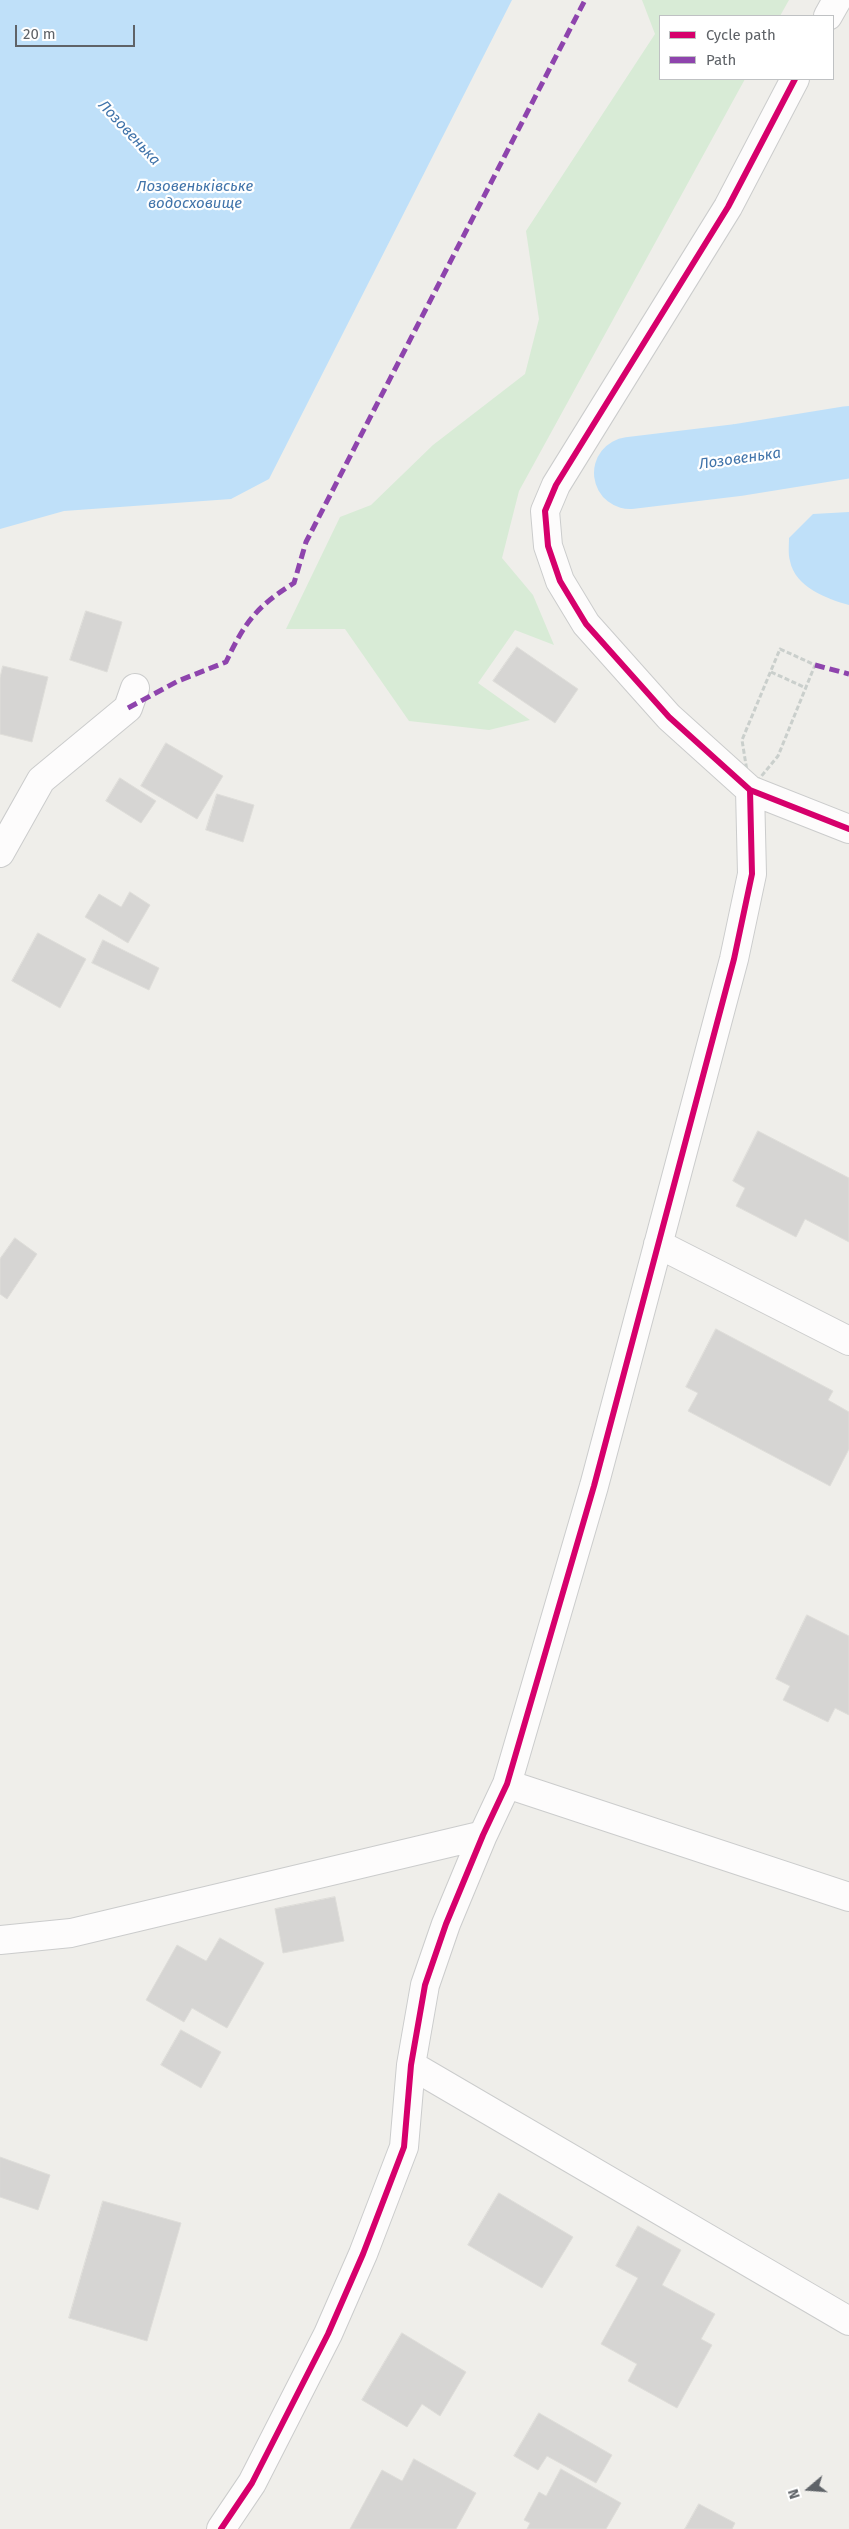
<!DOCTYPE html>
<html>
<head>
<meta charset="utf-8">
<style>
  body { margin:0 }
  #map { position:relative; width:849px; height:2529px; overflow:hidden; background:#efeeea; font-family:"Fira Sans",sans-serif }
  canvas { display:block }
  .legend { position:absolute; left:659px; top:15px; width:175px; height:65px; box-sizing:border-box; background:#fff; border:1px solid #bfc1c3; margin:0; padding:6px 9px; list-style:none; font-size:15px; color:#5f6368 }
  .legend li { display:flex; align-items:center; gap:10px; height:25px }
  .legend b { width:25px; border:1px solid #bfc1c3 }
  .north { position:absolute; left:784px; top:2464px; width:50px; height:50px; -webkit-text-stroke:4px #fff; paint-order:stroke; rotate:252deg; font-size:14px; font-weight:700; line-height:20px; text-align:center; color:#5f6368 }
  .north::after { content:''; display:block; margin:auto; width:18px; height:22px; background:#5f6368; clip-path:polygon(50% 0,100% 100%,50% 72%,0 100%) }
  .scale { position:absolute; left:15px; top:25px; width:120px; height:22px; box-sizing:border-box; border:2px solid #5f6368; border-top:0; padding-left:6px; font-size:15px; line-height:18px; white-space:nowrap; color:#5f6368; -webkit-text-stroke:4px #fff; paint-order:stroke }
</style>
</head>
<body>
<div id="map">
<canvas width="849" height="2529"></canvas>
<ul class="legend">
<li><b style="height:6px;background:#d6006c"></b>Cycle path</li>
<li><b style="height:6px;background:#8e44ad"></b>Path</li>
</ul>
<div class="north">N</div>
<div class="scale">20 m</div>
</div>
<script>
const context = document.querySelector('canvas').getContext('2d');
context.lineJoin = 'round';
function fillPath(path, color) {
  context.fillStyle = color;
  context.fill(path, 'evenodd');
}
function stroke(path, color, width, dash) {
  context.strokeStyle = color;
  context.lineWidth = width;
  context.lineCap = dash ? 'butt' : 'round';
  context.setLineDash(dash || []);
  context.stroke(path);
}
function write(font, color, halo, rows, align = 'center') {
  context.font = font + ' "Fira Sans",sans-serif';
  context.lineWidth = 4.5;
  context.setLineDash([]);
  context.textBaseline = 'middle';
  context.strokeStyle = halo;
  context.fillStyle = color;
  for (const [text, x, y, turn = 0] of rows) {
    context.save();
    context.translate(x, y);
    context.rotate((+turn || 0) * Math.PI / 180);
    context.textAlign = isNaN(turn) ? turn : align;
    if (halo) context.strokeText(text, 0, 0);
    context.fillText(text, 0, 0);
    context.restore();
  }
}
fillPath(new Path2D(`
  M642 0H789L780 16H660V79H745L519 491 502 558 533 595 554 645 515 630 478 683 530 720 489 730 409 721 345 629H286L340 517 371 505 433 445 525 374 539 319 526 231 655 34Z`), '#d8ebd6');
fillPath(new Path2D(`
  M0 0H512L269 479 231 499 64 511 0 529Z
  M849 512V605C827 599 795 587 790 561 788 554 789 545 789 538L813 514Z`), '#bfe0f9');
stroke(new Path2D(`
  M630 473 738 460 849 442`), '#bfe0f9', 72);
const building = new Path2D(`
  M86 611 122 622 107 672 70 660Z
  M517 647 578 689 555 723 493 681Z
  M3 666 48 677 32 742 0 734V678Z
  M166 743 223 776 197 819 141 786Z
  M120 778 156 801 141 823 106 801Z
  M217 794 254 805 243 842 206 830Z
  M130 892 150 905 128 943 85 917 99 894 121 907Z
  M38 933 86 959 60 1008 12 981Z
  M103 940 159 968 149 990 92 963Z
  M758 1131 849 1178V1242L805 1219 796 1237 736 1206 745 1188 733 1181Z
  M15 1238 37 1254 7 1299 0 1294V1259Z
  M716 1329 833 1391 828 1400 849 1412V1449L830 1486 688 1411 698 1393 686 1387Z
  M807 1615 849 1636V1715L835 1708 828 1722 783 1700 790 1686 776 1679Z
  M335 1897 344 1941 283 1953 275 1909Z
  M220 1938 264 1963 227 2028 192 2008 184 2022 146 2000 177 1945 206 1961Z
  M181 2030 221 2052 201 2088 161 2065Z
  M0 2157 50 2175 38 2210 0 2197Z
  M499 2193 573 2237 542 2288 468 2245Z
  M103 2201 181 2223 147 2341 69 2318Z
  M638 2226 681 2250 662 2285 715 2314 701 2339 712 2345 677 2408 628 2381 637 2364 601 2344 638 2278 616 2266Z
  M402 2333 466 2372 440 2416 422 2404 407 2427 362 2400Z
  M539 2413 612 2455 596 2483 547 2456 538 2470 514 2456Z
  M414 2459 476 2493 456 2529H350L382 2470 402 2481Z
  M561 2469 621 2503 606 2529H527L530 2523 524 2520 539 2492 546 2496Z
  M699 2504 735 2523 732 2529H685Z`);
fillPath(building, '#d6d5d3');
stroke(building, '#deddd9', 1);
const minor = new Path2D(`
  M828 16 837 0
  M795 79 728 207 556 485 545 511 548 546 560 581 586 624 669 717 750 790 849 829
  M0 853 41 780 128 708 135 688
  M658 1244 849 1341
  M507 1784 849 1897
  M0 1940 71 1933 483 1835
  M411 2065 849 2321
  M221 2529 252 2483 328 2334 363 2254 404 2147 411 2065 425 1985 446 1924 483 1835 507 1784 594 1486 734 959 752 874 750 790`);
stroke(minor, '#cbcccc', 30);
stroke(new Path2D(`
  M780 649 815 665 778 756 750 790 742 740Z
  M771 672 806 688`), '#cacfcc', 3, [5, 2.5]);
stroke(minor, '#fdfcfc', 28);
stroke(new Path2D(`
  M815 665 849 674
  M128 708 178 681 226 662C245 622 256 607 294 583L306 542 585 0`), '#8e44ad', 5, [10, 5]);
stroke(new Path2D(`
  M795 79 728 207 556 485 545 511 548 546 560 581 586 624 669 717 750 790 849 829
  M221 2529 252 2483 328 2334 363 2254 404 2147 411 2065 425 1985 446 1924 483 1835 507 1784 594 1486 734 959 752 874 750 790`), '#d6006c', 6);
write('italic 15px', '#4174aa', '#fff', [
  ["Лозовенька",129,133,47],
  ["Лозовеньківське",195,187],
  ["водосховище",195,204],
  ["Лозовенька",740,459,-8]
]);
</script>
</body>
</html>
